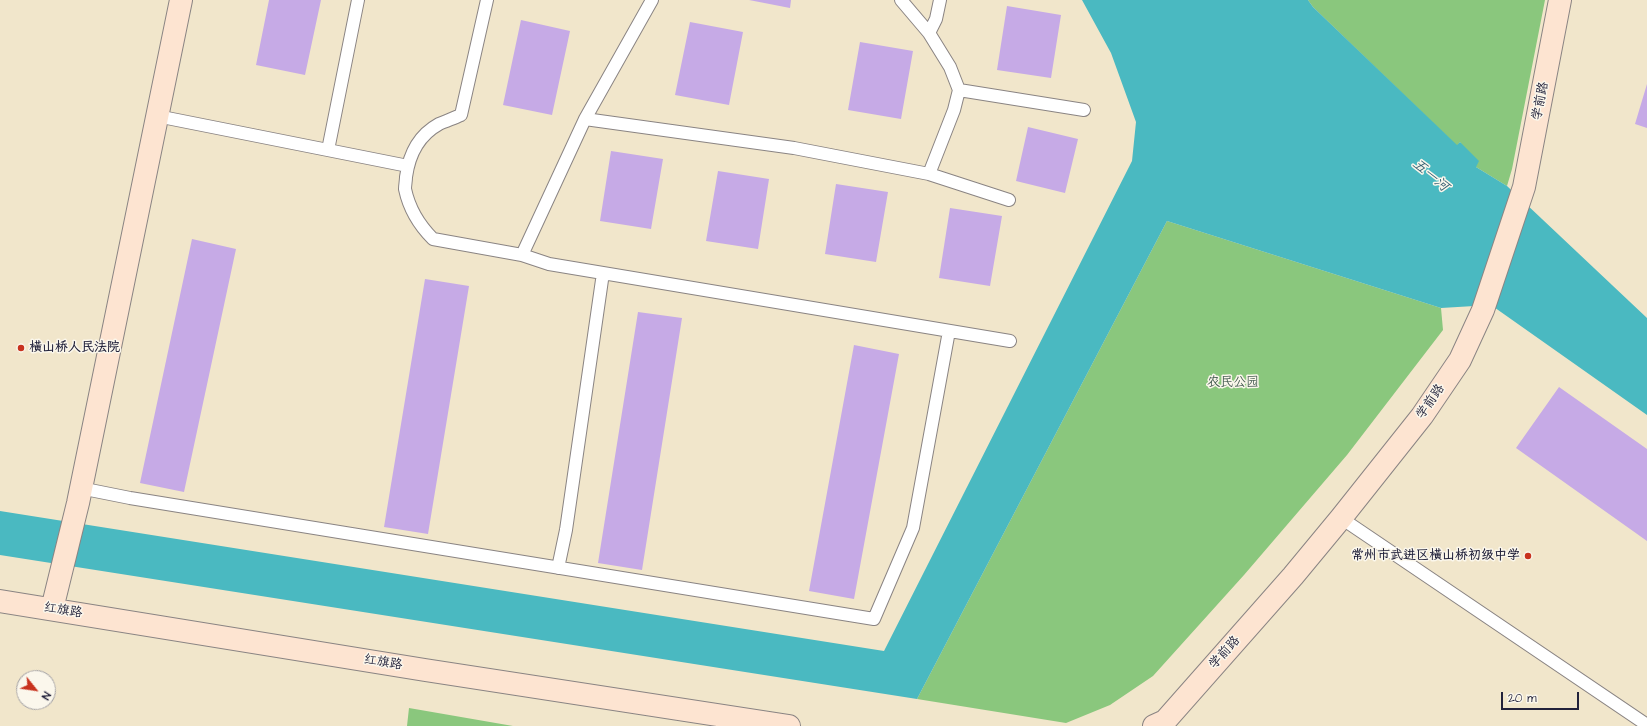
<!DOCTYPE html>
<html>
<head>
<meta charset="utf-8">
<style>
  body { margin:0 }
  #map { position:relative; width:1647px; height:726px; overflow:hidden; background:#f1e6cb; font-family:"Architects Daughter",sans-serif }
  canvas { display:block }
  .north { position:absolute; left:16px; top:670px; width:40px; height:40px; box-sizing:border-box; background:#fbf7ec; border:1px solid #a4a2a5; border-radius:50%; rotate:120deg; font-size:11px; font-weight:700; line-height:16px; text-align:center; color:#22223b }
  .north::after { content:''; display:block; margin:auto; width:14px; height:18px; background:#c8321e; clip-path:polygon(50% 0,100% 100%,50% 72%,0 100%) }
  .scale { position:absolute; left:1501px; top:692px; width:78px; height:18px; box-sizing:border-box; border:2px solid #22223b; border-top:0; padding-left:5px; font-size:12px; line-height:14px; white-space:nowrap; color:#22223b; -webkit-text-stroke:3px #fbf7ec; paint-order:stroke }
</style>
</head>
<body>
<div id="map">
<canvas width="1647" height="726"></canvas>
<div class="north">N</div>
<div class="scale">20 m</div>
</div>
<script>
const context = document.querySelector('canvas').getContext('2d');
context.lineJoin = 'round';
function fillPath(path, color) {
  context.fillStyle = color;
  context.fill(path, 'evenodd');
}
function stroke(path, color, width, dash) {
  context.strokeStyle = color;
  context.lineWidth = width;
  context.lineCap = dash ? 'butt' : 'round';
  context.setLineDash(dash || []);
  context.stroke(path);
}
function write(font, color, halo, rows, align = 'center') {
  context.font = font + ' "Architects Daughter","LXGW WenKai TC",sans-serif';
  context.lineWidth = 3;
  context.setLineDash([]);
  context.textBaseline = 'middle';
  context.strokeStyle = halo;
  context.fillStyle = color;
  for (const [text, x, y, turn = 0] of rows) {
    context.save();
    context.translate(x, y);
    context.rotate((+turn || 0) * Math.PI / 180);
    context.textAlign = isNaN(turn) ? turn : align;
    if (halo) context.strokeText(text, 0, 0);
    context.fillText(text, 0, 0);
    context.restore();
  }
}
fillPath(new Path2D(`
  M1308 0H1545L1512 169 1507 186 1476 167 1460 142 1457 146 1313 7Z
  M1167 221 1441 308 1443 330 1347 455 1244 575 1153 676 1110 705 1066 723 917 699Z
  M409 708 513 726H407Z`), '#8ac77d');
fillPath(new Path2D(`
  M1082 0H1308L1313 7 1457 145 1460 142 1479 161 1476 167 1507 186 1647 318V415L1491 305 1441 308 1167 221 917 699 0 555V511L884 651 1132 161 1136 122 1111 53Z`), '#4ab9c1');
fillPath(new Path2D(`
  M269 0H321L305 75 256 65Z
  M749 0H791L790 8Z
  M1007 6 1061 15 1051 78 997 70Z
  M521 20 570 31 552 115 503 105Z
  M690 22 743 32 729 105 675 95Z
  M860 42 913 51 901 119 848 110Z
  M1647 84V128L1635 124Z
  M1028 127 1078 139 1065 193 1016 181Z
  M611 151 663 159 651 229 600 221Z
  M718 171 769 179 758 249 706 241Z
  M836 184 888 192 876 262 825 254Z
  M950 208 1002 216 990 286 939 278Z
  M192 239 236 249 184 492 140 483Z
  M425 279 469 286 428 534 384 527Z
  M638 312 682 318 642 570 598 563Z
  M854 345 899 354 854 599 809 591Z
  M1559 387 1647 449V541L1516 448Z`), '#c6aae6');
const lane = new Path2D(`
  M487 0 461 115C454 118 446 121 439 124 419 135 409 155 406 177 406 181 405 185 405 189 409 208 420 226 433 239L522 255 549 264 1010 341
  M929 33 936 19 940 0
  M959 90 1084 110
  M157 116 408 166
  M585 119 794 148 929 174 954 110 959 90 950 67 929 33 901 0
  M328 150 358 0
  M929 174 1009 200
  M522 255 585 119 652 0
  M80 488 130 498 874 619 913 528 949 331
  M1341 518 1647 725
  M558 568 566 530 603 273`);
const secondary = new Path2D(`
  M0 601 425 670 789 726
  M52 609 78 503 181 0
  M1154 726 1165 721 1293 576 1341 518 1422 416 1460 360 1483 310 1524 187 1560 0`);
stroke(lane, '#8a8483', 14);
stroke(secondary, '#8a8483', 24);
stroke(lane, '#fff', 12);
stroke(secondary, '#fde4d1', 22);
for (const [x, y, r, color] of [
  [21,348,4,"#c8321e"],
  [1528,556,4,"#c8321e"]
]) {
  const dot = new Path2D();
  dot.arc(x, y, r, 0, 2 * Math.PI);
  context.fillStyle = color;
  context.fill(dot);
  stroke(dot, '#fbf7ec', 1.5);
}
write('13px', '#22223b', '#fbf7ec', [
  ["学前路",1541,101,-79],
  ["学前路",1431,402,-55],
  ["红旗路",63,611,9],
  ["学前路",1225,653,-48],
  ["红旗路",383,663,9]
]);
write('bold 13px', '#22223b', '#fbf7ec', [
  ["横山桥人民法院",29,348],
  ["常州市武进区横山桥初级中学",1520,556,"right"]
], 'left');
write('13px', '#465c52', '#fbf7ec', [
  ["农民公园",1233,383]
]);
write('italic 14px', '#325e71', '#fbf7ec', [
  ["五一河",1430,176,40]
]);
</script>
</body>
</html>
